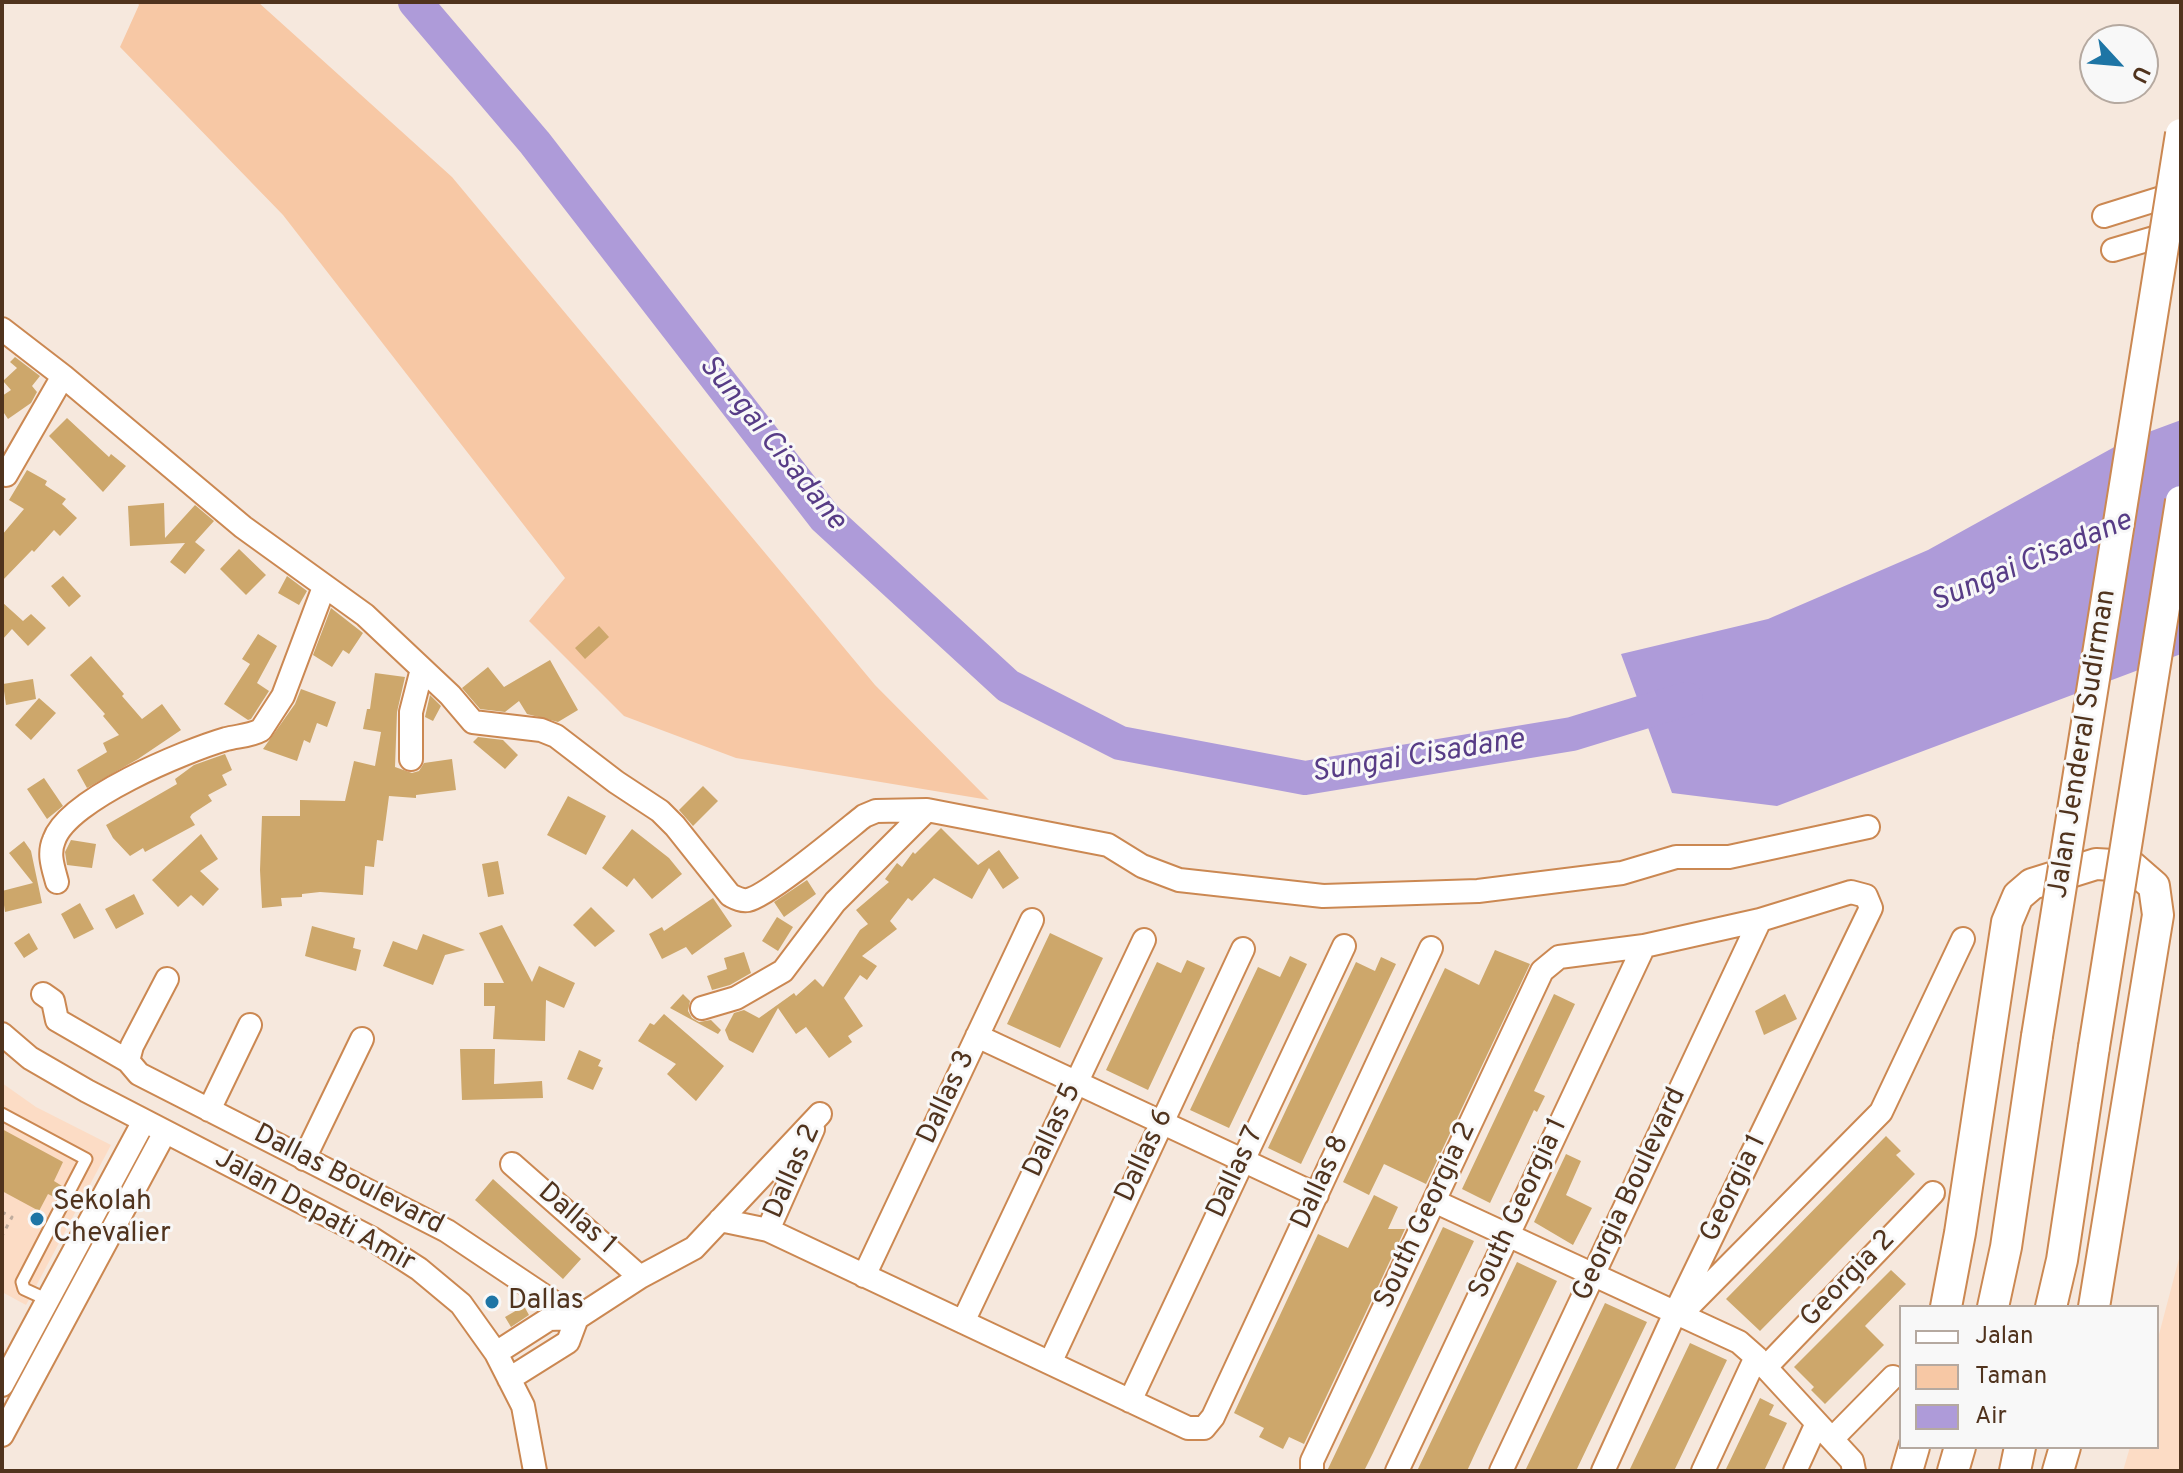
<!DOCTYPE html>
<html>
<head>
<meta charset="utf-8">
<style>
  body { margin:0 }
  #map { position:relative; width:2183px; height:1473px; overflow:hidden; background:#f6e8dd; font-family:Overpass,sans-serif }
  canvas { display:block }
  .frame { position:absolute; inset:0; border:4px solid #50331d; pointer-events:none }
  .legend { position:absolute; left:1899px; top:1305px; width:260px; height:144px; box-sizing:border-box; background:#f8f8f8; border:2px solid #b5a9a0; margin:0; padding:10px 14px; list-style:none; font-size:24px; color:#50331d }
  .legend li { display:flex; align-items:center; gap:16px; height:40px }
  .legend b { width:40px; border:2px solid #b5a9a0 }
  .north { position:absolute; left:2079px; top:24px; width:80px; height:80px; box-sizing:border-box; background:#f8f8f8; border:2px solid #b5a9a0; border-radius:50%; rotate:116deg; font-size:22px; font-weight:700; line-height:32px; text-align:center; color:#50331d }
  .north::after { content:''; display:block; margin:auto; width:28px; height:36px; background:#1e75a5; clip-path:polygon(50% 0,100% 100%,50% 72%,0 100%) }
</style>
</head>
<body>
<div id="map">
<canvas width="2183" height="1473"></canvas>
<div class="frame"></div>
<ul class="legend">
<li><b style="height:10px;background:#fff"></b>Jalan</li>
<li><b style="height:22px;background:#f7c8a5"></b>Taman</li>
<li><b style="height:22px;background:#ae9bd9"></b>Air</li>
</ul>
<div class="north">U</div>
</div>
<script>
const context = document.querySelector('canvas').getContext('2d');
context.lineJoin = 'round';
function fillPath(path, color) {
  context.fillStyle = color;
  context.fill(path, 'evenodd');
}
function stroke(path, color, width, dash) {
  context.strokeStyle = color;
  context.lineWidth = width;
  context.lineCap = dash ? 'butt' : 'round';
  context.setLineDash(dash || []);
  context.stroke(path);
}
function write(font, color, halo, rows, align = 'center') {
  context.font = font + ' Overpass,sans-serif';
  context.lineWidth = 6;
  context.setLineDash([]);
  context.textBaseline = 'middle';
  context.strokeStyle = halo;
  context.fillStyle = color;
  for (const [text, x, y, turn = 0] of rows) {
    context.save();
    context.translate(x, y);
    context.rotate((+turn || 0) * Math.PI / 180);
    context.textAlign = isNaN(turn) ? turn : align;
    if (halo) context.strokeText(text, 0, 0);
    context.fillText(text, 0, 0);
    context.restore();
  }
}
fillPath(new Path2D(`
  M2 1083 36 1107 111 1145 26 1305 2 1292Z
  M2181 1251V1471H2123L2130 1447H2157V1342Z`), '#fcdcc5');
fillPath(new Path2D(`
  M137 2H258L452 177 875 685 989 800 736 758 624 716 529 621 565 578 283 215 120 47 139 5Z`), '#f7c8a5');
fillPath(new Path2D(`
  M2181 420V654L1777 806 1672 793 1621 654 1768 619 1928 550 2127 440Z`), '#ae9bd9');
stroke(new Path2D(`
  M415 2 535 143 825 518 1008 686 1120 743 1305 778 1572 734 1686 699`), '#ae9bd9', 34);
fillPath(new Path2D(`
  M15 357 40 376 32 386 37 392 31 403 8 419 2 410V396L11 390 3 381 17 368 10 362Z
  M67 418 109 457 111 454 126 466 103 492 49 436Z
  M27 470 47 481 45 485 66 499 62 504 77 518 60 536 54 530 34 552 32 550 2 581V535L24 509 9 500Z
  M164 503 165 538 195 505 214 521 195 542 205 550 185 574 170 562 185 543 130 546 128 506Z
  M239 549 266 575 246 595 220 569Z
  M63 576 81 596 69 607 51 586Z
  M287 576 307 591 299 605 278 593Z
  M2 602 23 621 31 614 46 628 28 646 12 629 2 640Z
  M331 608 363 633 349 654 343 650 332 667 313 655Z
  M599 626 609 637 585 659 575 648Z
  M258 634 277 646 257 683 269 691 251 719 248 720 224 704 250 664 242 659Z
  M91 656 124 694 122 696 142 719 162 704 181 730 138 759 87 788 77 770 107 752 103 743 119 735 103 716 105 714 70 675Z
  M550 660 578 710 558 722 527 714 519 701 505 712 480 709 462 688 488 667 504 687Z
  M375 673 405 677 397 712 395 767 412 773 419 771 424 763 452 759 456 790 416 795V798L389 796 383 841 377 840 374 867 365 866 363 895 320 892 302 894V897L281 898 282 906 262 908 260 870 262 816H300V800L345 801 354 761 375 766 381 732 363 729 367 709H370Z
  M33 679 36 699 6 705 3 684Z
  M301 689 336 702 327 727 317 723 310 743 304 740 297 761 263 749 295 704Z
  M430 695 441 706 433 721 425 717Z
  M39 698 56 713 31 740 15 725Z
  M478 737 503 740 518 755 505 769 473 742Z
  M225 754 232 770 222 775 227 785 208 795 212 801 192 814 190 817 195 825 145 852 143 848 130 856 113 838 106 825 177 784 175 779 194 765Z
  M44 778 63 806 47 819 27 789Z
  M703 786 718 801 693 826 679 810Z
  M568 796 606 816 586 855 547 835Z
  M941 828 978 865 999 850 1019 878 1003 889 989 868 972 899 934 878 912 901 908 898 890 921 897 929 862 956 877 966 867 980 860 975 844 998 863 1026 848 1036 852 1042 829 1058 806 1027 796 1034 778 1008 753 1053 729 1040 725 1030 734 1013 744 1010 759 1018 794 993 796 996 815 979 823 987 860 930 868 924 856 910 889 882 885 879 897 863 902 867 913 852 915 854Z
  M632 829 669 858 682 874 652 899 634 878 627 887 602 868Z
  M201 834 218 859 200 871 219 889 203 906 191 895 178 907 152 880Z
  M71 840 96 844 92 868 67 865 65 852Z
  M24 841 31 851 42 903 5 912 2 891 33 883 9 853Z
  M498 861 504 894 488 897 482 864Z
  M807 880 816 894 784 917 774 902Z
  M134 894 144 914 116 929 105 909Z
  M713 898 732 926 692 955 686 947 662 959 649 934 662 927 664 931Z
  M80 903 94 929 74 939 61 914Z
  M591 907 615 931 595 947 573 925Z
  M777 917 793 927 778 951 762 941Z
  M502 925 532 982 539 966 575 983 564 1008 546 1000 545 1041 493 1039 495 1006H484V983H504L479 933Z
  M312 926 355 938 353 948 361 950 356 971 305 956Z
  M29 933 38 949 24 958 14 943Z
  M1050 933 1103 958 1060 1048 1007 1024Z
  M423 934 465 950 445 955 433 985 383 966 393 941 417 950Z
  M1495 950 1530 964 1426 1184 1384 1164 1369 1195 1343 1182 1445 968 1479 985Z
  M744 952 751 973 730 985 712 990 707 976 727 969 724 958Z
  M1290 956 1307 964 1229 1128 1190 1110 1258 967 1280 977Z
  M1381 957 1396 964 1301 1164 1268 1148 1356 962 1375 971Z
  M1187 960 1205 968 1148 1090 1106 1070 1157 962 1181 973Z
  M683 994 690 1001 688 1011 692 1018 699 1022 711 1020 721 1030 718 1034 670 1008Z
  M1554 994 1575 1004 1534 1091 1545 1096 1537 1112 1534 1110 1490 1203 1462 1189Z
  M1785 994 1797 1019 1764 1035 1755 1011Z
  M664 1014 724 1066 696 1101 667 1074 676 1064 638 1041 650 1023 654 1025Z
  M460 1049H495L494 1084 542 1081 543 1098 462 1100Z
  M579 1050 601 1060 598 1066 603 1068 593 1090 567 1079Z
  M2 1129 63 1162 54 1181 62 1186 56 1198 48 1194 39 1211 2 1191Z
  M1886 1136 1901 1151 1896 1155 1915 1174 1760 1331 1726 1299Z
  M1566 1154 1581 1161 1566 1195 1592 1208 1573 1245 1534 1222Z
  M493 1179 581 1259 563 1279 475 1200Z
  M1374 1195 1398 1207 1388 1229H1405L1304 1444 1289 1437 1283 1449 1259 1437 1264 1428 1234 1413 1318 1234 1348 1248Z
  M1443 1227 1474 1241 1373 1453 1364 1471H1327Z
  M1517 1262 1557 1281 1478 1447 1467 1471H1417Z
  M1891 1270 1906 1284 1865 1326 1884 1345 1825 1404 1811 1390 1814 1387 1794 1367Z
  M1605 1303 1647 1322 1576 1471H1525Z
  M524 1306 529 1315 511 1327 505 1317Z
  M1690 1343 1727 1360 1674 1471H1629Z
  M1760 1398 1774 1405 1769 1415 1787 1423 1772 1454 1764 1471H1725Z`), '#cda76b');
const lane = new Path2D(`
  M2 1114 86 1159 22 1282 24 1289 48 1300`);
const street = new Path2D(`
  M2104 216 2181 192
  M2113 250 2181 230
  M2 329 63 376 243 527 365 615 450 695 473 722 541 730 556 736 616 782 660 811 675 826 730 895C736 898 741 901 748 900 768 896 844 832 864 816L876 811 927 810 1108 845 1142 866 1179 880 1323 896 1478 891 1622 873 1676 857H1729L1868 827
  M6 475 63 376
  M411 759V712L422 669
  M57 882C53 867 48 854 54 840 68 799 185 751 226 739 238 736 250 736 261 730L283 696 324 587
  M167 979 132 1046 128 1061 139 1074 447 1231 577 1318
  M43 994 53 1001 57 1020 128 1061
  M702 1008 736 998 783 971 835 902 927 810
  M2 1034 30 1058 87 1091 371 1238 419 1269 461 1304 496 1353 523 1406 535 1471
  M977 1036 1317 1195
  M209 1110 250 1025
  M304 1159 362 1039
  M512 1164 640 1277
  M1434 1201 1739 1342 1756 1357 1852 1461 1854 1471
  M720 1220 768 1230 1188 1428H1204L1213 1417 1431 948
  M768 1230 813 1129
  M864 1276 1032 920
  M1682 1313 1881 1112 1963 939
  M963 1322 1144 940
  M496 1353 549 1319 577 1318 640 1277 694 1248 820 1114
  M1050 1363 1243 949
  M1766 1367 1933 1193
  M509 1379 568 1342 577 1318
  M2 1385 144 1121
  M1130 1401 1344 946
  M2 1435 165 1132
  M1832 1439 1893 1377
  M1312 1471V1461L1542 971 1559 957 1644 946 1760 920 1851 892 1866 896 1871 908 1675 1313 1603 1471
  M1397 1471 1644 946
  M1501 1471 1760 920
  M1703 1471 1756 1357
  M1795 1471 1817 1423`);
const secondary = new Path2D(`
  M1946 1307 1960 1233 2007 922 2018 896 2032 884 2096 864 2131 866 2154 886 2158 915 2094 1307
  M1993 1307 2006 1247 2037 1036
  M2051 1307 2062 1260 2094 1047
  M1907 1471 1914 1447
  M1953 1471 1960 1447
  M2015 1471 2020 1447
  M2058 1471 2065 1447`);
stroke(lane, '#cb8852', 15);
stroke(street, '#cb8852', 26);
stroke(secondary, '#cb8852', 34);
stroke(new Path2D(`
  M2 1212 12 1217 2 1236`), '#bfac9d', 3, [4, 6]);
stroke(lane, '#fff', 11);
stroke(street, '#fff', 22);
stroke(secondary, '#fff', 30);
const secondaryBridge = new Path2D(`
  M2037 1036 2181 134
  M2094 1047 2181 501`);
stroke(secondaryBridge, '#cb8852', 34, []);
stroke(secondaryBridge, '#fff', 30);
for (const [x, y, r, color] of [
  [37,1219,8,"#1e75a5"],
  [492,1302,8,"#1e75a5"]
]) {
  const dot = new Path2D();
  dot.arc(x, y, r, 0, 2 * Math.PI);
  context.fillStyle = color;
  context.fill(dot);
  stroke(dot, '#f8f8f8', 3);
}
write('28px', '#50331d', '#f8f8f8', [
  ["Jalan Jenderal Sudirman",2084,744,-81],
  ["Dallas 3",948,1098,-65],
  ["Dallas 5",1054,1131,-65],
  ["Dallas 6",1146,1156,-65],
  ["Dallas 2",794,1172,-66],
  ["Dallas 7",1237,1173,-65],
  ["Dallas Boulevard",348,1181,27],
  ["Dallas 8",1322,1183,-65],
  ["Georgia 1",1735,1189,-64],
  ["Georgia Boulevard",1631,1195,-65],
  ["South Georgia 1",1520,1209,-65],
  ["Jalan Depati Amir",314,1212,29],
  ["South Georgia 2",1427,1216,-65],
  ["Dallas 1",576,1220,41],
  ["Georgia 2",1849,1280,-46]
]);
write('28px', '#50331d', '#f8f8f8', [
  ["Sekolah",53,1203],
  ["Chevalier",53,1235],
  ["Dallas",508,1302]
], 'left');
write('italic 30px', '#573c86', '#f8f8f8', [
  ["Sungai Cisadane",771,444,51],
  ["Sungai Cisadane",2032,563,-23],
  ["Sungai Cisadane",1418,758,-9]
]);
</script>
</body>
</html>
